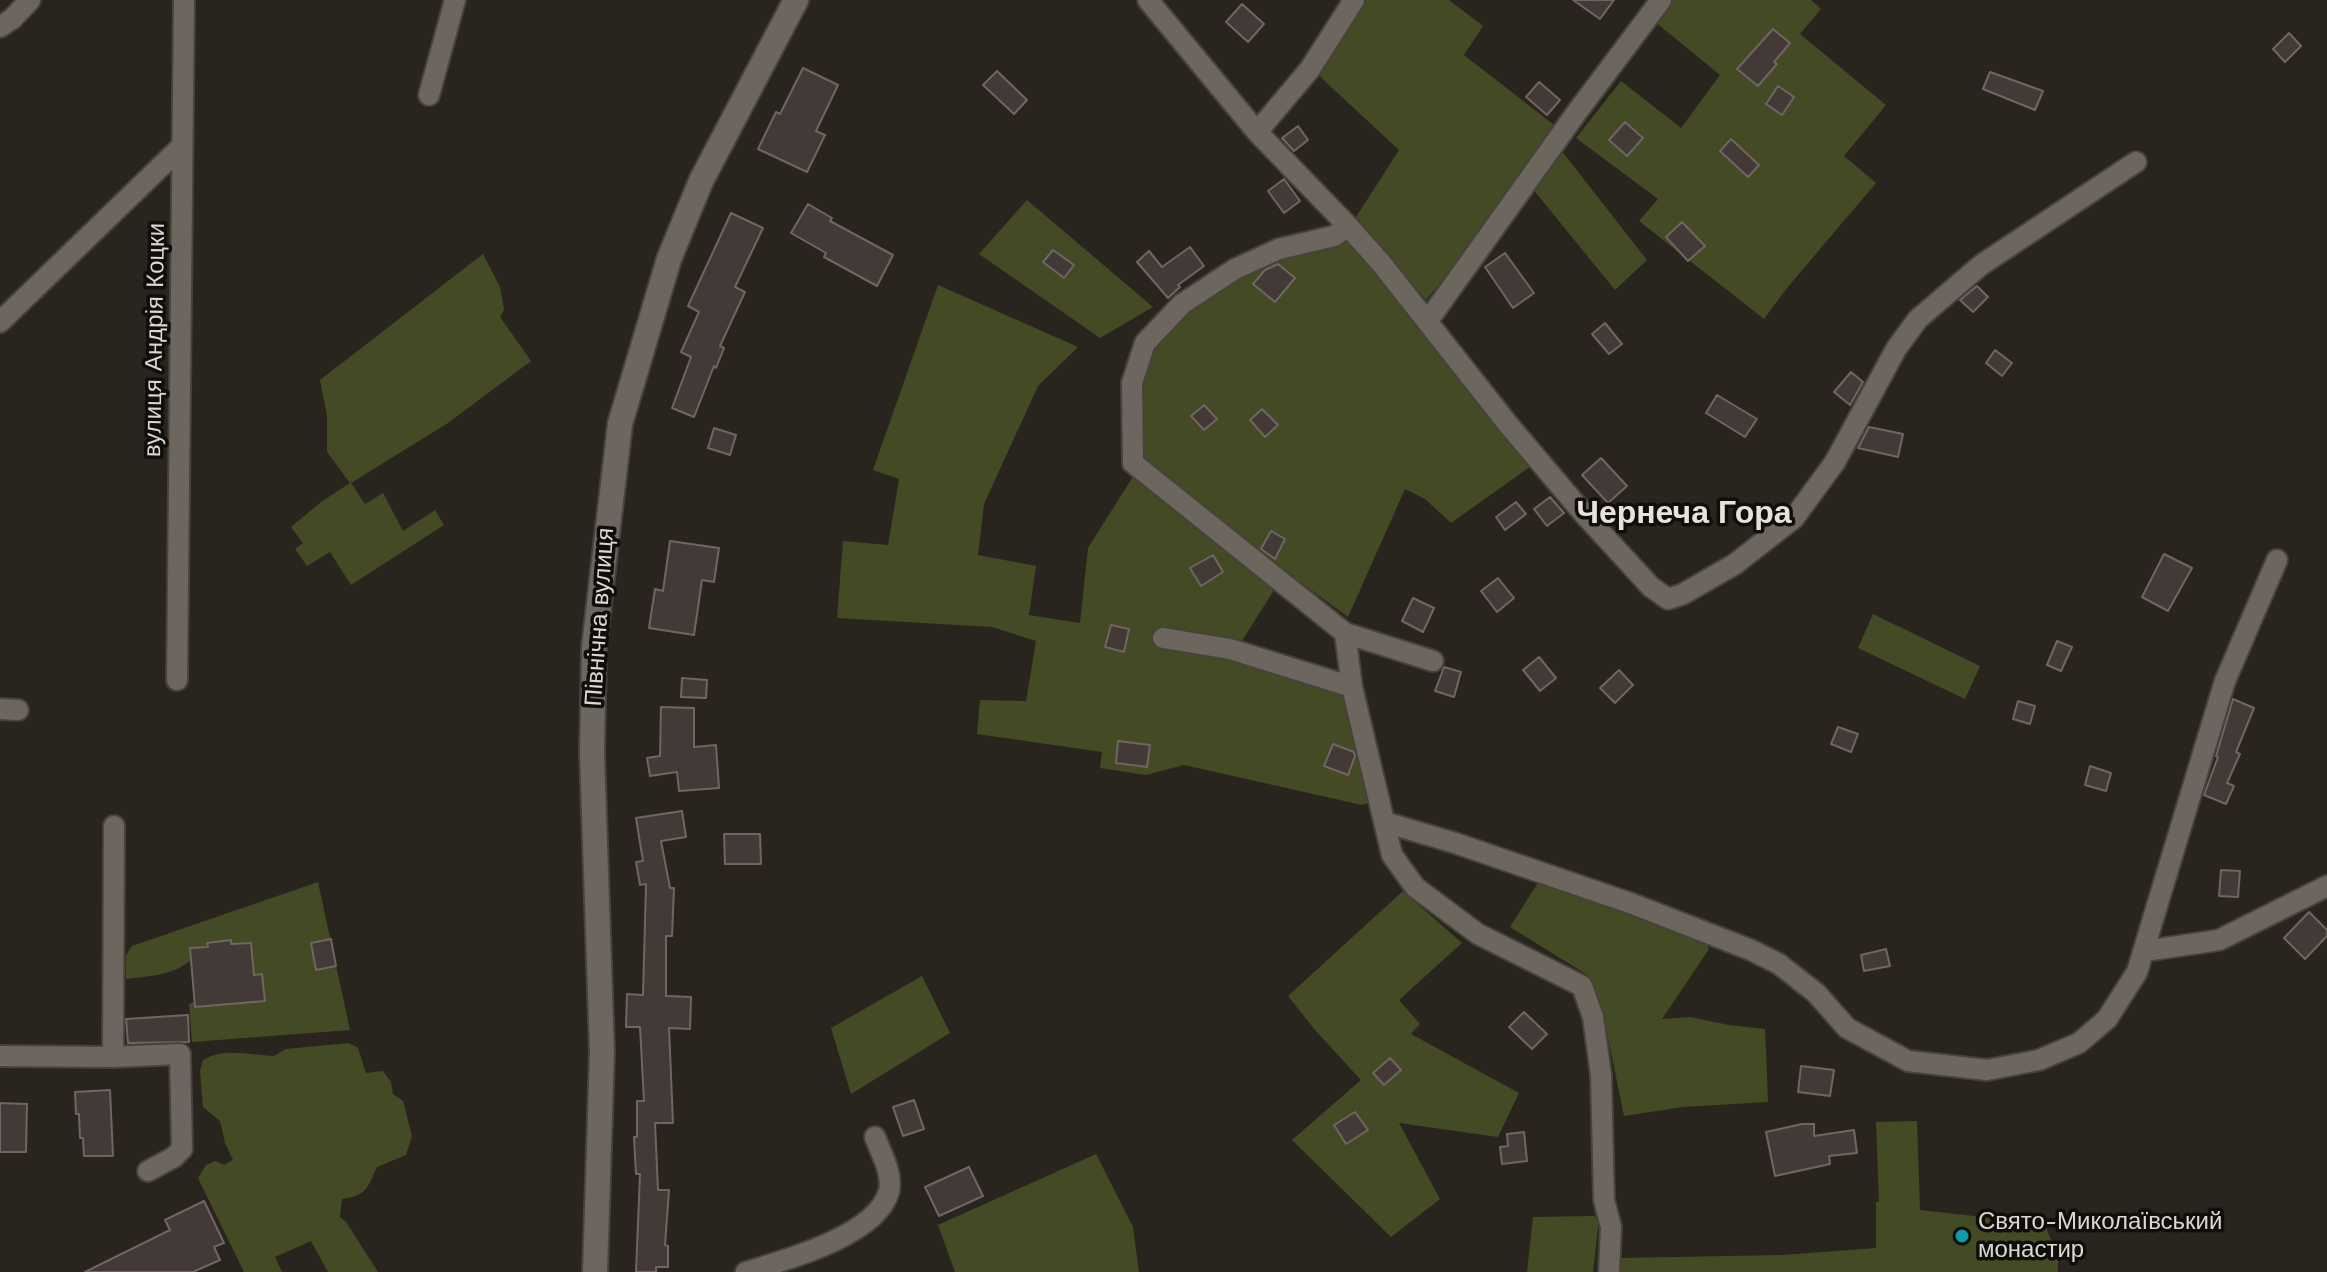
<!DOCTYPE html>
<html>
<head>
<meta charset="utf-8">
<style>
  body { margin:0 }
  canvas { display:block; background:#29241d }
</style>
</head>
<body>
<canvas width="2327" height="1272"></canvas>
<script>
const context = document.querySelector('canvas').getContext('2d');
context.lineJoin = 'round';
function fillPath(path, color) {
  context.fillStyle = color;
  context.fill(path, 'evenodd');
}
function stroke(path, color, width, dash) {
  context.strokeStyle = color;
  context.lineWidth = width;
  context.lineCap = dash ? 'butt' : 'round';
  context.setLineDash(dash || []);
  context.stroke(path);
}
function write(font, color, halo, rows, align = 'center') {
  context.font = font + ' "Work Sans",sans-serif';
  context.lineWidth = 7;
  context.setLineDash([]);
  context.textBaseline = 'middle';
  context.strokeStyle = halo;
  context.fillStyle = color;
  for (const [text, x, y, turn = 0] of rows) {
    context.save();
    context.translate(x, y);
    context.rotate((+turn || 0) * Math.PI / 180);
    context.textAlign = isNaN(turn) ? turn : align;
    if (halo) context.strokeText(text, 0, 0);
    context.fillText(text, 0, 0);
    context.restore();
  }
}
fillPath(new Path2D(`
  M1363 0H1449L1483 26 1464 55 1558 128 1463 256 1426 300 1356 217 1399 150 1316 73Z
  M1671 0H1811L1821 9 1800 34 1886 105 1844 156 1876 183 1787 288 1764 319 1639 221 1658 199 1576 138 1621 81 1681 128 1720 75 1654 21Z
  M1561 150 1647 260 1615 290 1532 188Z
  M1027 200 1153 307 1100 338 979 254Z
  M1349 242 1358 248 1401 305 1534 464 1451 523 1425 499 1405 489 1348 617 1204 512 1142 457 1139 384 1152 347 1187 310 1254 267 1332 244Z
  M483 254 500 287 504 310 500 317 531 361 448 423 351 483 365 504 383 493 403 531 435 510 444 525 351 585 330 552 307 566 295 549 303 543 291 527 321 502 350 483 327 452V416L320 380Z
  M938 285 1078 347 1038 386 984 504 978 555 1036 566 1029 615 1080 623 1088 548 1134 475 1276 587 1240 644 1224 653 1344 691 1371 802 1362 805 1184 765 1146 775 1100 768 1102 752 977 734 980 700 1026 701 1036 641 992 627 837 618 843 541 888 545 899 479 873 470Z
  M1873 614 1980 666 1965 699 1858 648Z
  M1541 878 1706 943 1709 949 1662 1019 1690 1017 1729 1025 1765 1029 1768 1102 1683 1107 1624 1116 1605 1023 1589 976 1510 927Z
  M318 882 350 1030 192 1042 189 1004 194 1002 195 1007 265 1000 262 975H254L251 943 231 944V941L208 942V947L190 949 191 960C172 976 149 976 126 979V955L132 946Z
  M1403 891 1462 943 1399 1000 1420 1024 1411 1034 1519 1093 1498 1137 1399 1123 1440 1199 1391 1237 1292 1140 1361 1080 1315 1030 1288 996Z
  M922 976 950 1033 851 1094 831 1028Z
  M349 1043 358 1048 366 1073 383 1071 391 1082 393 1094 403 1101 412 1136 406 1155 377 1167C367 1189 367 1195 342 1199L340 1217 346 1222 378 1272H328L311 1241 275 1257 282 1272H244L198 1178 206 1165 215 1161 224 1165 233 1160 225 1143 220 1121 203 1107 200 1071 203 1060C224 1047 251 1055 274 1056L286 1049Z
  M1917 1121 1920 1210 2045 1224 2058 1260V1272H1609V1262L1620 1258 1783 1255 1876 1248V1202H1879L1876 1122Z
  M1096 1154 1133 1227 1139 1272H955L938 1225Z
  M1594 1216 1599 1219 1593 1272H1527L1533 1217Z`), '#434a24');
const building = new Path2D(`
  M1573 0H1614L1600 19Z
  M1242 4 1264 24 1248 42 1226 22Z
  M1773 29 1790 43 1774 62 1777 64 1758 86 1737 69Z
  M2289 33 2301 46 2285 62 2273 49Z
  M803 68 838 85 816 131 825 135 807 172 758 149 776 112 780 114Z
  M997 71 1027 100 1014 114 983 85Z
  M1990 72 2043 91 2035 110 1983 89Z
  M1539 82 1560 100 1547 115 1526 97Z
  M1778 86 1794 97 1782 115 1766 104Z
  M1625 122 1643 138 1627 156 1609 140Z
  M1298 126 1308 140 1294 151 1282 138Z
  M1731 139 1759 165 1748 177 1720 151Z
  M1284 179 1300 201 1284 213 1268 191Z
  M808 204 832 218 830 221 893 255 877 286 824 257 826 253 791 233Z
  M731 213 763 228 735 287 745 292 720 346 724 348 716 368 714 366 694 417 672 408 691 357 681 352 699 312 688 306Z
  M1682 222 1705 246 1688 261 1666 237Z
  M1190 247 1204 266 1178 285 1180 287 1168 298 1137 262 1149 251 1162 267Z
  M1053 250 1074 265 1064 278 1043 262Z
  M1505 253 1534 293 1513 308 1485 267Z
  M1278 264 1295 278 1275 302 1253 284 1265 270Z
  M1977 286 1988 297 1973 312 1960 300Z
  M1605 323 1622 344 1609 354 1592 334Z
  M1995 350 2012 363 2002 376 1986 363Z
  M1851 372 1863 382 1850 405 1834 392Z
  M1717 395 1757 419 1745 437 1706 413Z
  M1204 405 1217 419 1204 430 1191 416Z
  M1262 409 1278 425 1265 437 1250 420Z
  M1869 427 1903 434 1898 457 1858 448Z
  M714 428 736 435 730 455 708 448Z
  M1601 458 1627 486 1608 503 1582 475Z
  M1550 497 1564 513 1547 526 1534 509Z
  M1516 502 1526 514 1505 530 1496 517Z
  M1271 531 1285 539 1275 559 1261 549Z
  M670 541 719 548 714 582 702 580 694 635 649 628 655 589 663 591Z
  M2164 554 2192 568 2168 611 2142 597Z
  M1213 555 1223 572 1201 586 1190 568Z
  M1498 578 1514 598 1497 612 1481 591Z
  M1413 598 1434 608 1423 632 1402 621Z
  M1111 625 1129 629 1124 652 1105 647Z
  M2057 641 2072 647 2061 671 2047 665Z
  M1539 657 1556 678 1540 691 1523 670Z
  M1444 667 1461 672 1454 697 1435 691Z
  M1619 670 1633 685 1615 703 1600 688Z
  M682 678 707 680 706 698 681 697Z
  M2233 699 2254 708 2236 752 2240 754 2227 783 2234 786 2226 804 2204 795 2218 757 2216 756Z
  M2018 701 2035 706 2030 724 2013 719Z
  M661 707 694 708V747L716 745 719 788 679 791 677 772 650 776 647 758 660 756Z
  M1838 727 1858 734 1851 752 1831 744Z
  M1118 741 1150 745 1147 767 1116 763Z
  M1333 744 1354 752 1355 756 1348 775 1324 766Z
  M2090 766 2111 773 2106 791 2085 785Z
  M682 811 686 837 661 841 670 888H674L672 936H666V996L691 997 690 1029 669 1028 673 1123H655L658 1190H669L665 1245 668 1246V1267H656V1272H636L640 1174H636L634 1137H637V1101H644L640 1027H626L627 994 643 995 646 884 640 885 636 862 643 861 636 818Z
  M724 834H760L761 864H725Z
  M2221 870 2240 871 2238 897 2219 896Z
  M2309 912 2327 930V936L2305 959 2284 938Z
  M331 939 336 966 316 970 311 943Z
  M231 940V944L251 943 254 975 262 974 265 1001 195 1007 190 948 208 947 207 943Z
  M1886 949 1890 966 1864 971 1861 955Z
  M1524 1012 1547 1034 1532 1049 1509 1027Z
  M188 1015 189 1042 128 1043 126 1019Z
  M1390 1058 1401 1070 1384 1085 1373 1073Z
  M1801 1066 1834 1070 1830 1096 1798 1092Z
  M110 1090 113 1156H84L83 1138H80L79 1114H76L75 1092Z
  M914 1100 924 1129 903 1136 893 1107Z
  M0 1103 27 1104 26 1152H0Z
  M1355 1112 1368 1130 1346 1144 1334 1125Z
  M1802 1124H1814V1136L1854 1130 1857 1153 1829 1156 1830 1164 1775 1176 1766 1132Z
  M1524 1132 1527 1161 1502 1164 1500 1147 1508 1146 1507 1134Z
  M969 1167 983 1196 939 1216 925 1187Z
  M204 1201 224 1243 214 1247 220 1260 193 1272H85L170 1230 165 1220Z`);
fillPath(building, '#433a37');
stroke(building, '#706563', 2);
const street = new Path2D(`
  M1148 0 1257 132 1348 226 1381 263 1507 423 1584 514 1651 587 1668 599 1683 594 1735 564 1794 518 1835 462 1896 349 1918 319 1981 265 2136 162
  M0 27 12 19 30 0
  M429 95 455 0
  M1257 132 1310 69 1354 0
  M1348 226 1334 236 1279 249 1235 269 1182 304 1145 343 1132 383 1133 463 1345 633 1433 661
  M0 322 182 146
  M1427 322 1577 112 1661 0
  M1345 633 1352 687 1392 855 1415 887 1478 934 1582 986 1593 1017 1601 1075 1604 1200 1611 1227 1609 1272
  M1163 638 1230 649 1352 687
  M177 680 184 0
  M0 709 18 710
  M1384 822 1455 843 1630 903 1751 950 1779 964 1816 993 1847 1028 1908 1061 1987 1070 2039 1060 2079 1043 2107 1019 2137 972 2225 681 2277 560
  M2145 951 2219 940 2327 886
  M0 1056 113 1057 180 1054 182 1149 174 1157 148 1171
  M113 1057 114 826
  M746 1272C786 1260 878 1235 889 1191 893 1174 881 1153 875 1137`);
const secondary = new Path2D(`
  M595 1272 602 1052 592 753 594 647 620 424 669 259 701 181 796 0`);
stroke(street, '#46433c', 24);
stroke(secondary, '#46433c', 28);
stroke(street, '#6c665e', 20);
stroke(secondary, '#6c665e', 24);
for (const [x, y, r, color] of [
  [1962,1236,8,"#0f9aa8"]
]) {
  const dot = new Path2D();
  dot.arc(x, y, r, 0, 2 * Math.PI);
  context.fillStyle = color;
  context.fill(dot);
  stroke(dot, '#100e0b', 3);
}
write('24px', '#dbd8d4', '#100e0b', [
  ["вулиця Андрія Коцки",155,340,-89],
  ["Північна вулиця",600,617,-86]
]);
write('24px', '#dbd8d4', '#100e0b', [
  ["Свято-Миколаївський",1978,1222],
  ["монастир",1978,1250]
], 'left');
write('bold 32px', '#e8e2d8', '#100e0b', [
  ["Чернеча Гора",1684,514]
]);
</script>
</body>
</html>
